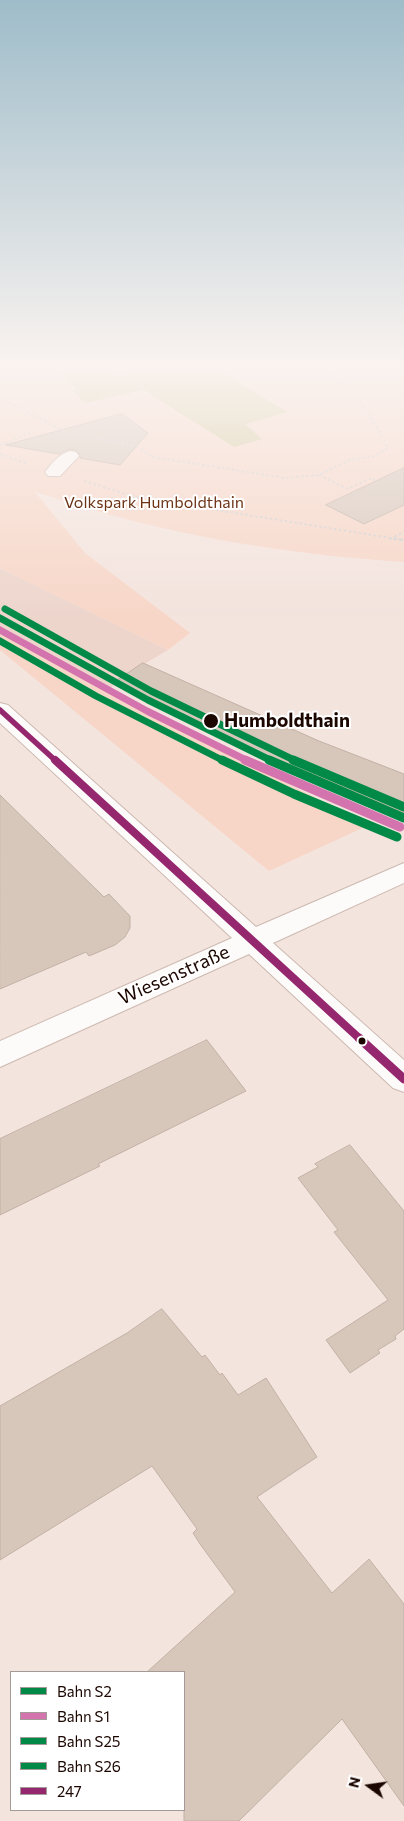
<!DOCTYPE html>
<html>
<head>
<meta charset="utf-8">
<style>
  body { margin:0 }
  #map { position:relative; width:404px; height:1821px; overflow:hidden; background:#f4e4de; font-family:Commissioner,sans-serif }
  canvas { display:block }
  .legend { position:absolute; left:10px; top:1671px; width:175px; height:140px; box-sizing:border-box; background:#fff; border:1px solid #a49b99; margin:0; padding:6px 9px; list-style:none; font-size:15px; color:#1b0600 }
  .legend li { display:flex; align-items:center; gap:10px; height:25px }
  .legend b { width:25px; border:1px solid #a49b99 }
  .north { position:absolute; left:344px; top:1761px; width:50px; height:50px; -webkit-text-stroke:4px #fff; paint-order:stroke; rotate:284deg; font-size:14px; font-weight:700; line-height:20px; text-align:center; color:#1b0600 }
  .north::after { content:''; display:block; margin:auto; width:18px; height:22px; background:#1b0600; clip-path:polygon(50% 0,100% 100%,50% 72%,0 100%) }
</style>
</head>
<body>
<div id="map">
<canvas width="404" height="1821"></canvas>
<ul class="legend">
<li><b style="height:6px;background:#018a47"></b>Bahn S2</li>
<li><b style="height:6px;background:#d474ae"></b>Bahn S1</li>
<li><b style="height:6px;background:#018a47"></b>Bahn S25</li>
<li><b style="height:6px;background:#018a47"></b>Bahn S26</li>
<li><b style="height:6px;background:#95276e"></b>247</li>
</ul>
<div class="north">N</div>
</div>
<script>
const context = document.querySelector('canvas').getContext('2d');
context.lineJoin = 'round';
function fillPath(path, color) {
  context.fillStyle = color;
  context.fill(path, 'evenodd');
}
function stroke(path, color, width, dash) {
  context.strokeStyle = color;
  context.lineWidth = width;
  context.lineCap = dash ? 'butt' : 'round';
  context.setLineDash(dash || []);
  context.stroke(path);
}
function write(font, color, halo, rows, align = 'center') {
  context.font = font + ' Commissioner,sans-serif';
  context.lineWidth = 4;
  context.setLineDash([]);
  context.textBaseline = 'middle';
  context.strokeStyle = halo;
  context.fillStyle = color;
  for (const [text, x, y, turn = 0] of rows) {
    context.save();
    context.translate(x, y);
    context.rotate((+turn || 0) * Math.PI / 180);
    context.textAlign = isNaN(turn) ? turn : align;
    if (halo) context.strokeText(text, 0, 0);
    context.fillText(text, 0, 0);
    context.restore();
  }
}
fillPath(new Path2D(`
  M0 568 168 650 139 667 106 691 0 630Z`), '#edd5cc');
fillPath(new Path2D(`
  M0 362H404V562C310 556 213 542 122 518 93 511 64 500 35 492L85 553 190 633 168 650 0 568Z
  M0 630 106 691 369 825 269 871 0 650Z`), '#f7d6c7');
fillPath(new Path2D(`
  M164 362H206L287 412 245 424 262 439 234 447 136 385 144 390 85 403 72 390 76 389 60 372 94 363 116 376Z`), '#d0c99b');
const building = new Path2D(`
  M122 414 148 433 120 465 80 458V455L76 450 69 449 59 454 6 445Z
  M404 468V505L364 524 326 505Z
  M143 663 319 741 404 774V813L254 750 115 682Z
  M0 795 104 897 109 894 130 916V928L125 937 115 945 89 956 86 952 0 989Z
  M207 1040 246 1091 98 1164 100 1166 0 1215V1139Z
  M350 1145 404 1211V1329L395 1336 396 1339 378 1350 380 1353 350 1373 326 1340 388 1300 334 1232 338 1230 298 1178 318 1167 315 1164Z
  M162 1309 202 1357 205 1355 220 1375 222 1373 238 1395 266 1378 317 1457 257 1497 332 1593 369 1559 404 1604V1806L342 1719 239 1821H184V1672H147L235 1592 200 1544 193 1533 197 1529 152 1466 0 1560V1406L127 1333Z`);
fillPath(building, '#d7c7bb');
stroke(building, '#c1b1a5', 1);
const minor = new Path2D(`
  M70 451 76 452 79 456 60 476H48L45 472C51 464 60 453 70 451Z
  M0 703 8 705 256 927 404 863V883L273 943 404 1060V1092L393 1088 249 954 0 1067V1041L232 938 0 723Z`);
stroke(minor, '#ccb9b0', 2);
stroke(new Path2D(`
  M0 398 64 431
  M92 437 138 447 152 457 285 478 319 475 350 460 375 456 388 448C370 413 350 384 316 362
  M0 445 30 433
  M0 454 28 464
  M319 475 348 489 371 478 377 481
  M84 481 136 497 403 540
  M390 539 404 532`), '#d5d0cf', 2, [2.5, 2.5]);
stroke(new Path2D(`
  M394 539 404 540`), '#d5d0cf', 2.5, [3, 3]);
fillPath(minor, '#fdfbfa');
stroke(new Path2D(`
  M0 710 56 761`), '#95276e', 5.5);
stroke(new Path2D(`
  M55 760 360 1039`), '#95276e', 8);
stroke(new Path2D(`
  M359 1038 404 1079`), '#95276e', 9);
stroke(new Path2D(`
  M0 618 148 700 272 761`), '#018a47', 7);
stroke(new Path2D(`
  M269 760 404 818`), '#018a47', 9);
stroke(new Path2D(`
  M0 630 147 711 248 761`), '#d474ae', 7);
stroke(new Path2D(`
  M245 760 400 827`), '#d474ae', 9);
stroke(new Path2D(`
  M5 609 151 691 296 761`), '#018a47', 7);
stroke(new Path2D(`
  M293 760 404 807`), '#018a47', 9);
stroke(new Path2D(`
  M0 641 96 696 224 761`), '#018a47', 7);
stroke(new Path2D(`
  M222 760 294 794 397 837`), '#018a47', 9);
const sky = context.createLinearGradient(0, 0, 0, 617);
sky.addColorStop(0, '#9ebcc9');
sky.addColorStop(0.59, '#faf3f0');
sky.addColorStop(1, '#faf3f000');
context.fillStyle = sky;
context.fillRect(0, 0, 404, 617);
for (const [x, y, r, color] of [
  [211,721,8,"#1b0600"],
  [362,1041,4.5,"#1b0600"]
]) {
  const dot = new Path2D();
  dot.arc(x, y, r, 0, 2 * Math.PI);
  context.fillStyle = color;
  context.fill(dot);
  stroke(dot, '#fff', 2);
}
write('16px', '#6c3315', '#fff', [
  ["Volkspark Humboldthain",154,503]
]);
write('bold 19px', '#1b0600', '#fff', [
  ["Humboldthain",224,721]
], 'left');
write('19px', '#1b0600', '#fff', [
  ["Wiesenstraße",174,975,-24]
]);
</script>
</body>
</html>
